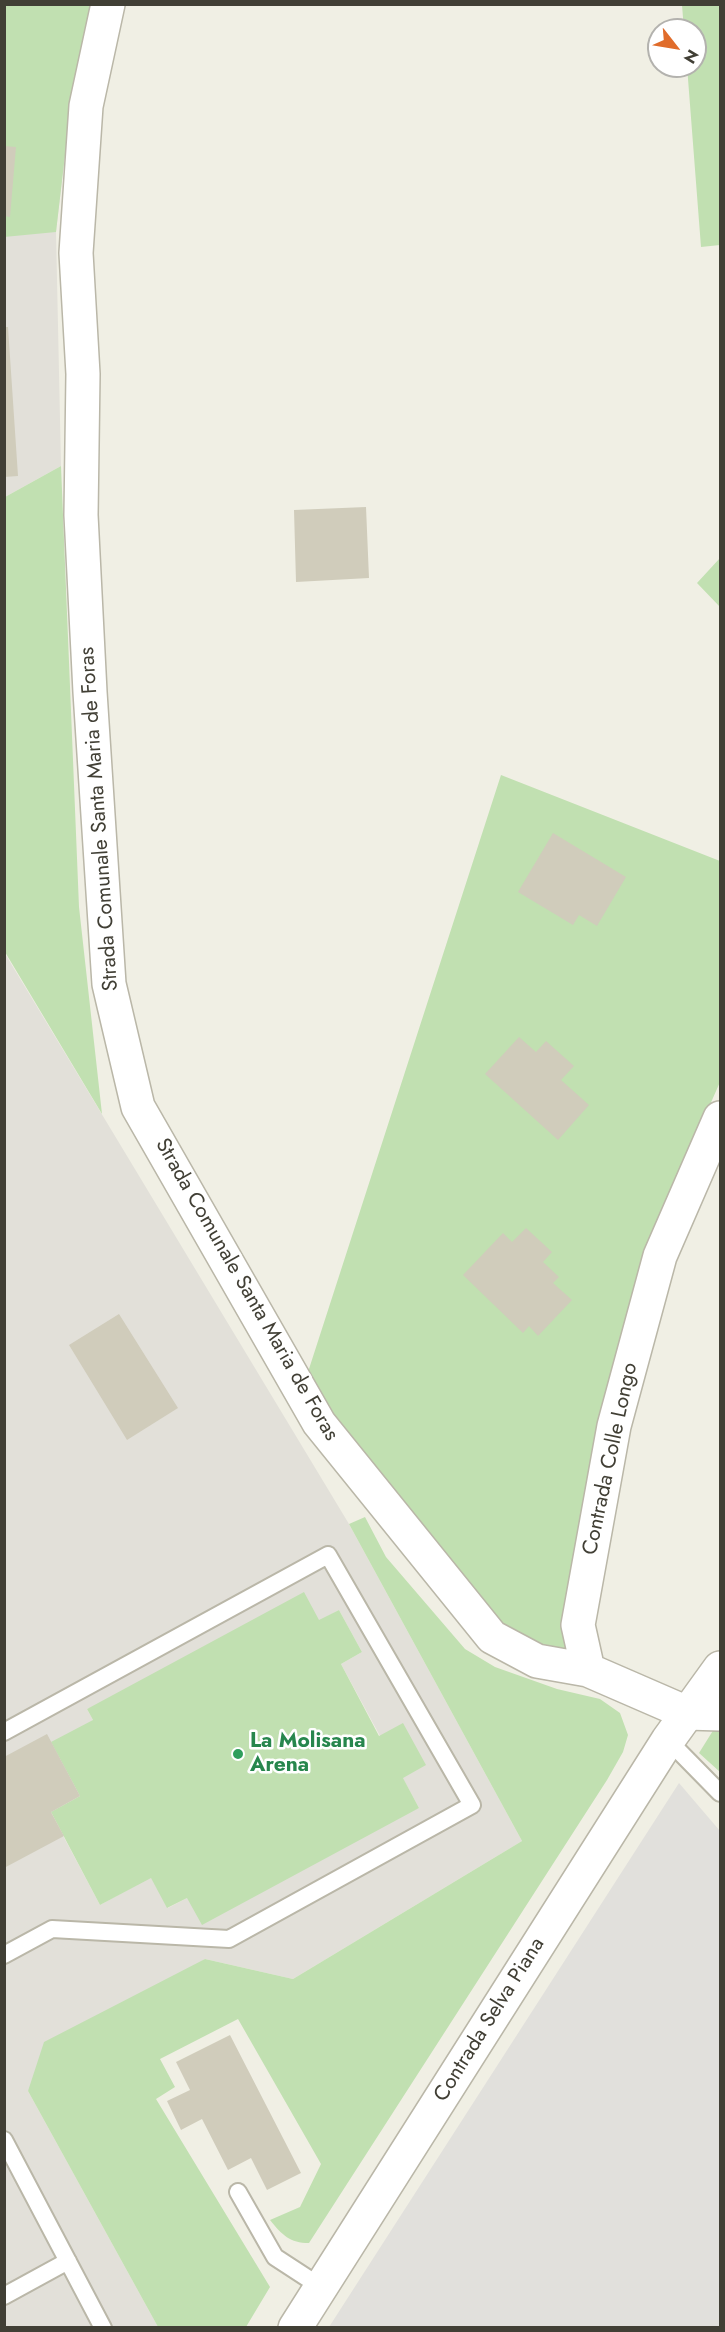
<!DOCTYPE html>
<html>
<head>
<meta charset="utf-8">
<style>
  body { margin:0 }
  #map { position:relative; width:725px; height:2332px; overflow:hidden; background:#f0efe4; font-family:Jost,sans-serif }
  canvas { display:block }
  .frame { position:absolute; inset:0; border:6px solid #413f35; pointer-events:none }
  .north { position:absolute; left:647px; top:18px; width:60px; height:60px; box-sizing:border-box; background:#fff; border:2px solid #b3b2ae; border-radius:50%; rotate:121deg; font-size:16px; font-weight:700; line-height:24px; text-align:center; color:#413f35 }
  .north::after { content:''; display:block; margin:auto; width:21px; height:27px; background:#e06c2b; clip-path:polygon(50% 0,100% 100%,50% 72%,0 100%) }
</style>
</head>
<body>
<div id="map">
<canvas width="725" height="2332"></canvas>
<div class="frame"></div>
<div class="north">N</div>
</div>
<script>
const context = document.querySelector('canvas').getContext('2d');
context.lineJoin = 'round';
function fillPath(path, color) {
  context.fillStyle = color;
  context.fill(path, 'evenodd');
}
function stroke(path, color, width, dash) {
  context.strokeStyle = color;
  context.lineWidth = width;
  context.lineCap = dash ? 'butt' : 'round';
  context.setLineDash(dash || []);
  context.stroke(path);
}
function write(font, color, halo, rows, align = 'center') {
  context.font = font + ' Jost,sans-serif';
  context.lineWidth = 5;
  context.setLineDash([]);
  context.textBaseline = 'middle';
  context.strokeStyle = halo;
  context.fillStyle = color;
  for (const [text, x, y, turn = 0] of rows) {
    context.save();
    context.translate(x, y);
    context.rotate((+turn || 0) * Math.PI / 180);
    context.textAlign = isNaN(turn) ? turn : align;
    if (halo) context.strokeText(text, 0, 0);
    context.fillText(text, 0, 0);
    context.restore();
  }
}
fillPath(new Path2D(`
  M5 5 85 38 65 155 56 232 61 466 5 497Z
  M4 952 349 1524 522 1841 293 1979 205 1959 28 2091 158 2327H5ZM339 1610 362 1652 341 1664 419 1808 187 1898 168 1908 151 1877 100 1905 51 1813 80 1796 93 1720 87 1709 319 1621Z`), '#e2e0d9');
fillPath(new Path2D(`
  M4 5H92L65 155 56 232 4 237Z
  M682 5H720V245L701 247 687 66H695V30H684Z
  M61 466 79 907 102 1114 5 952V497Z
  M720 558V607L697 583Z
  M501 775 720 861V1082L648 1246 573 1657 541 1649 493 1623 323 1406 308 1372Z
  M365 1517 386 1557 465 1649 495 1667 557 1689 600 1699 620 1713 628 1735 623 1752 607 1780 309 2243C290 2243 282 2235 270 2220L300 2207 321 2164 238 2019 160 2059 175 2087 156 2099 270 2287 246 2327H158L28 2091 44 2042 205 1959 293 1979 522 1841 349 1524Z
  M304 1592 319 1620 339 1610 362 1652 341 1664 379 1736 403 1723 426 1765 403 1778 419 1808 202 1925 187 1898 167 1908 151 1878 100 1905 51 1812 80 1796 51 1742 93 1720 87 1709Z
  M714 1729H720V1772L699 1753Z`), '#c1e0b1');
fillPath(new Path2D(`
  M679 1783 720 1831V2327H329Z`), '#e1e0dc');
fillPath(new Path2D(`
  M4 146 16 147 10 217 4 216Z
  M4 327H8L18 476 4 477Z
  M366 507 369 578 296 582 294 510Z
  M553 833 626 877 597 926 579 915 573 925 518 892Z
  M519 1037 536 1052 546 1041 574 1066 561 1080 589 1105 558 1140 485 1074Z
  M526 1228 552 1252 543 1262 559 1277 553 1283 572 1300 538 1336 529 1326 523 1333 463 1275 503 1233 512 1242Z
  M119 1314 178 1408 127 1440 69 1345Z
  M47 1734 80 1796 51 1812 64 1836 4 1868V1757Z
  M230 2035 301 2173 267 2190 251 2158 228 2170 202 2119 181 2130 167 2101 190 2090 176 2062Z`), '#d0ccbb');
const service = new Path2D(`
  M4 1732 328 1555 472 1805 229 1939 52 1929 4 1955
  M668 1740 720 1793
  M4 2140 103 2328
  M238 2192 275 2257 321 2287
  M4 2296 68 2261`);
const minor = new Path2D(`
  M108 4 86 106 76 253 83 374 81 515 90 692 109 984 138 1107 319 1423 492 1637 537 1661 588 1670 687 1713 720 1714
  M588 1670 578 1625 614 1426 660 1256 720 1118`);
const tertiary = new Path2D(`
  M295 2328 668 1740 720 1668`);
stroke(service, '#bab7a8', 20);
stroke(minor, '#bab7a8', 36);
stroke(tertiary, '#bab7a8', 36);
stroke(service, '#fff', 16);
stroke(minor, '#fff', 33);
stroke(tertiary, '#fff', 33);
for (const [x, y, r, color] of [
  [238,1754,6,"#2e9e5b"]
]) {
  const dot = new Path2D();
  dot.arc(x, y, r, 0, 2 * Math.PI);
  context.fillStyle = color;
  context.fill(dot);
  stroke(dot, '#fff', 2);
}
write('21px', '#413f35', '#fff', [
  ["Strada Comunale Santa Maria de Foras",100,819,-94],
  ["Strada Comunale Santa Maria de Foras",246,1290,60],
  ["Contrada Colle Longo",611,1459,-78],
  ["Contrada Selva Piana",490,2020,-58]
]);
write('bold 21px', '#27864d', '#fff', [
  ["La Molisana",250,1742],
  ["Arena",250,1766]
], 'left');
</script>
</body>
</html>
